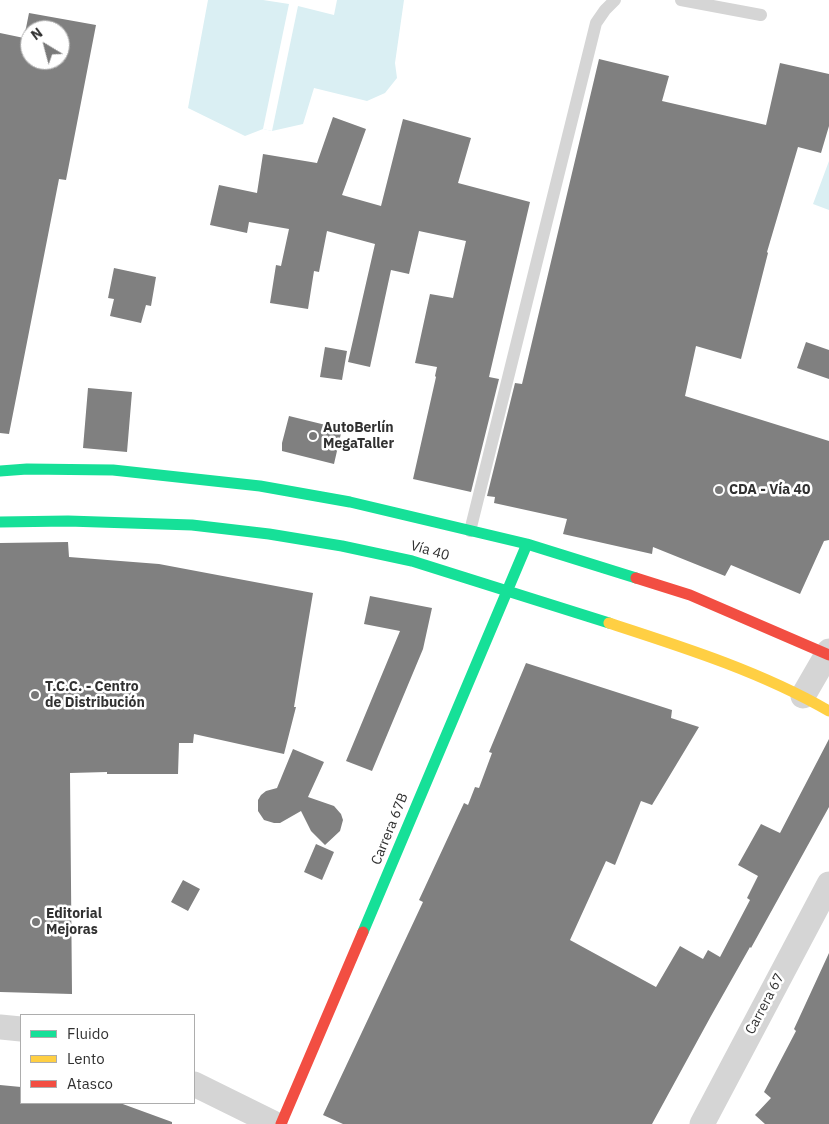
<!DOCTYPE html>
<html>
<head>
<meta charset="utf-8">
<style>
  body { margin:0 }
  #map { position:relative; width:829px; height:1124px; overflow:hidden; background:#fff; font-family:"IBM Plex Sans",sans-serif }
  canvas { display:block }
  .legend { position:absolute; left:20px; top:1014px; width:175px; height:90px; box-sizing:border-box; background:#fff; border:1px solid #adadad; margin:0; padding:6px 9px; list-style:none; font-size:15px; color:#313131 }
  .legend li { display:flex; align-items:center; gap:10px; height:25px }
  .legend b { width:25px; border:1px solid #adadad }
  .north { position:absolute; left:20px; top:20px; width:50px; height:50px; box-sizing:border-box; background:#fff; border:1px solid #adadad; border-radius:50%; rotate:323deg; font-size:14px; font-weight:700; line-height:20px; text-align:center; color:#313131 }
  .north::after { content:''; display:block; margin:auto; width:18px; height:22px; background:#797979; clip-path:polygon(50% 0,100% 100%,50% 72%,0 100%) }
</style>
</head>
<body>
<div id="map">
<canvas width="829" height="1124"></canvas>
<ul class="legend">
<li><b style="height:6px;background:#16e098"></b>Fluido</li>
<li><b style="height:6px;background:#ffcf43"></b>Lento</li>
<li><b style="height:6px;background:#f24e42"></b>Atasco</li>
</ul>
<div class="north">N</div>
</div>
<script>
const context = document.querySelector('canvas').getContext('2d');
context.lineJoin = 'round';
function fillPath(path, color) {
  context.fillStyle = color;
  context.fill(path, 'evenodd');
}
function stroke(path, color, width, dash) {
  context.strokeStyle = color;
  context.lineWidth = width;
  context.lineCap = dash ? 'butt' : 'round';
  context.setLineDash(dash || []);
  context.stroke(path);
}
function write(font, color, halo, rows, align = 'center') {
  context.font = font + ' "IBM Plex Sans",sans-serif';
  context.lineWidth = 5;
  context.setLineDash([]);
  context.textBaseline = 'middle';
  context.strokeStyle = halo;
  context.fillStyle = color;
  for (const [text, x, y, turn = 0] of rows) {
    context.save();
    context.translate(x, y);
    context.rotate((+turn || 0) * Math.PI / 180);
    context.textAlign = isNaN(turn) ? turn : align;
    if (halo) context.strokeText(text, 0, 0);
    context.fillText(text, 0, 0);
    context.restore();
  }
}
fillPath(new Path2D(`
  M208 0H404L395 63 397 78 385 93 367 101 314 88 303 124 272 131 263 129 245 136 188 108Z
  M829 161V210L813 204Z`), '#daeff3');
fillPath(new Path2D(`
  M263 0H337L334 15 298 6 272 131 263 129 289 4Z`), '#fff');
fillPath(new Path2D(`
  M29 13 96 25 66 180 59 179 9 434 0 433V33L24 38ZM30 30H60V60H30Z
  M599 59 669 76 662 101 766 125 780 63 829 74V126L821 153 798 147 767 252 768 253 741 359 696 346 685 396 829 441V540L824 541 800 594 731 565 725 576 653 547 652 554 563 534 567 519 494 503 495 497 487 496 515 383 522 384Z
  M333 117 366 129 342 195 381 206 403 119 471 138 458 183 530 202 489 377 499 379 471 492 413 479 436 377 435 376 437 367 415 363 430 294 453 298 466 241 419 231 409 274 391 270 370 367 348 362 375 244 327 231 319 272 314 271 308 309 270 303 276 265 281 266 289 229 249 222 247 233 210 225 219 185 257 193 263 154 317 163Z
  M114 268 156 277 151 306 146 305 141 323 110 316 114 299 108 298Z
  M806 342 829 350V379L797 368Z
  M325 347 347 351 342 380 320 377Z
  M88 388 132 392 127 452 83 448Z
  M289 416 342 429 334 464 282 451V443Z
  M68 542 69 557 159 564 313 593 294 707H296L284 754 194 734 193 743H179L178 774H107V772L70 773 72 994 0 992V543Z
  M370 596 432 608 423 649 372 771 346 761 400 631 364 624Z
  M526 663 672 710 671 718 699 727 652 805 641 801 615 865 606 861 570 940 656 987 680 946 703 959 708 950 720 957 750 900 747 898 758 876 738 865 761 824 780 833 829 739V807L751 948 750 947 711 1016 652 1124H343L323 1115 423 902 419 900 464 803 468 805 475 787 479 788 492 753 489 752Z
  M293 749 324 762 308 797 334 806 341 814 343 820 340 831 325 845 311 831 301 811 280 823H274L264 820 258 811V800L261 795 266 791 277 788Z
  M316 844 334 852 322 880 304 872Z
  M183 880 200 889 188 911 171 902Z
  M829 953V1124H765L755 1115 771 1098 764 1092 796 1031 794 1029Z
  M0 1085 21 1087V1103H120L172 1122V1124H0Z`), '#808080');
stroke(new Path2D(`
  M681 0 761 15
  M470 531 596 23 605 10 615 0`), '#d5d5d5', 12);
stroke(new Path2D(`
  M803 696 829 651
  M0 1027 21 1029
  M194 1084 275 1124
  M702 1124 829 884`), '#d5d5d5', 25);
stroke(new Path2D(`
  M0 471 27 469 113 470 260 486 350 502 527 544 636 578
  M0 522 68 521 192 525 269 534 342 546 412 561 609 623
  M363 932 527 544`), '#16e098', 11);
stroke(new Path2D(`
  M609 623C683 647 762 672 829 711`), '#ffcf43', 11);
stroke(new Path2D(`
  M636 578 690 595 829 655
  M281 1124 363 932`), '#f24e42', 11);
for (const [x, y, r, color] of [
  [313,436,5,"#797979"],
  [719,490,5,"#797979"],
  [35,695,5,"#797979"],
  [36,922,5,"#797979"]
]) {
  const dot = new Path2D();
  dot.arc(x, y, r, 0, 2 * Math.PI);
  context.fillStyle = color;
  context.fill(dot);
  stroke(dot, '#fff', 2);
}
write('bold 14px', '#313131', '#fff', [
  ["AutoBerlín",323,428],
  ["MegaTaller",323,444],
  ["CDA - Vía 40",729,490],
  ["T.C.C. - Centro",45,687],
  ["de Distribución",45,703],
  ["Editorial",46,914],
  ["Mejoras",46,930]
], 'left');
write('14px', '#313131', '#fff', [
  ["Vía 40",430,551,16],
  ["Carrera 67B",390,829,-68],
  ["Carrera 67",765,1004,-62]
]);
</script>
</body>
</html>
